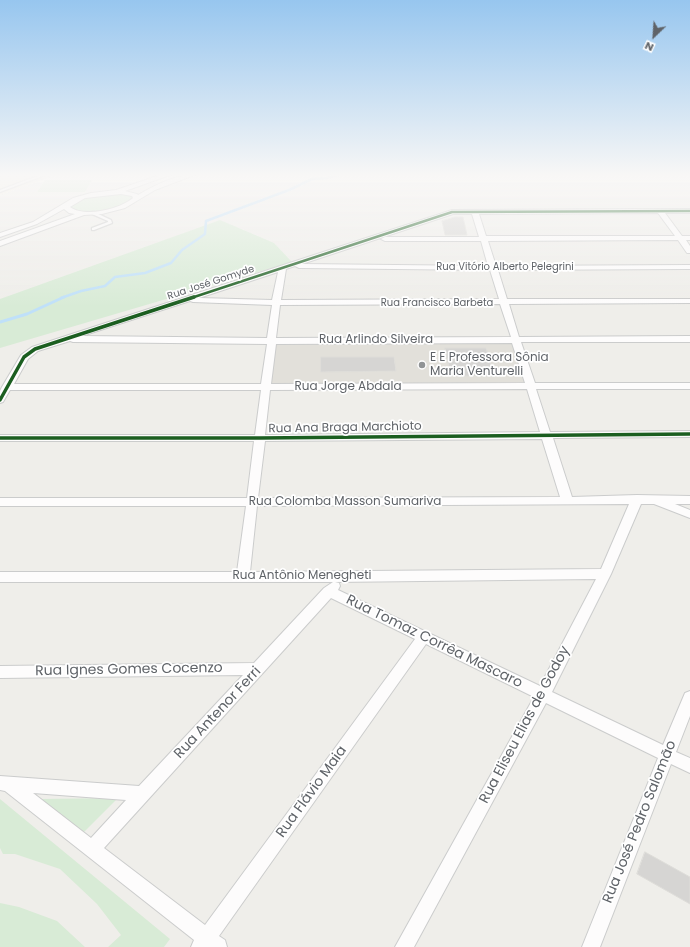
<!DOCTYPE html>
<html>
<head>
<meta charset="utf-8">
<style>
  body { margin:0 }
  #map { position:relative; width:690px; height:947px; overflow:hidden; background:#efeeea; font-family:Poppins,sans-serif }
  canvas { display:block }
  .north { position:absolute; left:634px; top:16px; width:40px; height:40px; -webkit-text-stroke:3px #fff; paint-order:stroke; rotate:205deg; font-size:11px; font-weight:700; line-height:16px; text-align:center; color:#5f6368 }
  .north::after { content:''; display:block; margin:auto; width:14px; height:18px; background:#5f6368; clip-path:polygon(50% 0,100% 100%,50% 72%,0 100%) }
</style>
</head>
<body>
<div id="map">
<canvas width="690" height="947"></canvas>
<div class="north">N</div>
</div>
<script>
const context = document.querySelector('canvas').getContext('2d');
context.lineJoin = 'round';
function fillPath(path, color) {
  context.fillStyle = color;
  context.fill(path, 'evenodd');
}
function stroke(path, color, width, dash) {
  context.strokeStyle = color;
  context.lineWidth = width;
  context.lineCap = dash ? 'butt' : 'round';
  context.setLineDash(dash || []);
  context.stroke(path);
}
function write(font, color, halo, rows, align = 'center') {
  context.font = font + ' Poppins,sans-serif';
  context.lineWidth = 3.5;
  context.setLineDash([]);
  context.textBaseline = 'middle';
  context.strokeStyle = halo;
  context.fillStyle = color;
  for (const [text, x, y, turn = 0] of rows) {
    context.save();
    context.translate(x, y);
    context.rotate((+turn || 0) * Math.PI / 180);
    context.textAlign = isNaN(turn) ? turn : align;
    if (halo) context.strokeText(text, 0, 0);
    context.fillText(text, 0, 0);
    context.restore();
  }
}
fillPath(new Path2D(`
  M0 174H58L0 195Z`), '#f7f3e4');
fillPath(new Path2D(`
  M274 343H514L526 382 269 384ZM486 348 494 376H451L445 349ZM321 357H394L396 371 321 372Z`), '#e2e0da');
fillPath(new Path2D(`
  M45 180H92L85 192H37Z
  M120 193 133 196 136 199C114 209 94 215 71 210L69 205C85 196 102 195 120 193Z
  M220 220 274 243 292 262 0 348V299Z
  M118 798 82 834 41 799Z
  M0 799 170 939 164 947H108L121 935 97 904 60 869 15 854H3L0 848Z
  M0 903 19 907 57 921 85 947H0Z`), '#d8ebd6');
stroke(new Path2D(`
  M61 298 81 291 105 286 115 277 145 273 171 263 182 250 205 234 206 221 289 190 312 179 326 178 342 174`), '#bfe0f9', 2.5);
stroke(new Path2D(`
  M0 322 27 314 64 297`), '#bfe0f9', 3);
const building = new Path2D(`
  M455 217H463L467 235H445L442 221Z
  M445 348H486L494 376H451Z
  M321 357H394L396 371 321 372Z
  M645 852 690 877V904L637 874Z`);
fillPath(building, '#d6d5d3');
stroke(building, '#deddd9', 1);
const lane = new Path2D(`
  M43 174H48L0 192V190Z
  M92 212H94L111 220 112 223 94 230H92V228L108 222V221L92 214Z`);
const street = new Path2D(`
  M163 174H173L125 191 137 194 138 195C155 185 177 174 197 174L155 190 125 208 102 214 84 215 0 246V241L75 214 69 213 64 209 37 224 0 237V233L33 222 73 198 91 193 116 190ZM121 194 132 196 133 198C120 209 85 218 70 207L85 198Z
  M690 209V213H665L682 236H690V240H686L690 246V253H687L678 240 488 241 496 266 690 265V269L498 270 507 299H690V303L509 304 519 337 690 336V342H521L535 383H690V389H536L550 432 690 431V437L553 438 572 497 637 495 690 496V504H675L690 510V518L654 504H641L611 574 552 692 663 745 685 693 690 691V716L676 752 690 758V773L671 764 600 947H582L658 758 546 703 414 947H395L534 697 426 644 219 936 225 940 227 947H191L194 940 5 791 0 790V776L139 786 243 675 0 678V666L254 663 324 588 333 582H0V572H237L246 506H0V498H247L254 441H0V435H255L261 390H10L3 402 0 403V391L2 387 21 355 32 347 452 210ZM658 213 675 236H486L479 214ZM453 214H472L479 237H385L381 239 385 241H481L488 266 302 264ZM295 266 299 268 490 270 499 299 281 300 286 269ZM278 272 272 300 199 298ZM190 301 193 302 272 305 267 338 82 336ZM500 304 511 337 276 338 280 305ZM70 341 73 342 267 344 261 384H14L28 359 38 351ZM512 343 525 383 271 384 276 344ZM527 389 540 432 265 435 270 390ZM542 439 560 497 258 498 265 441ZM629 504 601 569 250 572 257 506ZM596 579 540 686 338 590 340 586 339 583 335 582ZM331 598 415 639 205 925 104 848ZM33 793 126 800 91 838Z`);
stroke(lane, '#cbcccc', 2.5);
stroke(street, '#cbcccc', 2);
fillPath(lane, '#fdfcfc');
fillPath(street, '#fdfcfc');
stroke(new Path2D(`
  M191 298 452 212 690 211`), '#1b5e20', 2.5);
stroke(new Path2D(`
  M0 400 24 357 35 349 194 297
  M0 438H260L690 434`), '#1b5e20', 3.5);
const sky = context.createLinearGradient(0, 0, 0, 307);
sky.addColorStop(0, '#97c6ef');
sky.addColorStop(0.57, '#f8f7f6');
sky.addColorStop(1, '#f8f7f600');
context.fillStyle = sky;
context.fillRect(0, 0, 690, 307);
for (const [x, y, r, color] of [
  [422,365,4,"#919496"]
]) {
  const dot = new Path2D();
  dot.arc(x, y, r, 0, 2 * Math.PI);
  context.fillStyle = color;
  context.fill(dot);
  stroke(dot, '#fff', 1.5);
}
write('10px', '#5f6368', '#fff', [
  ["Rua Vitório Alberto Pelegrini",505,267],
  ["Rua José Gomyde",211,283,-18],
  ["Rua Francisco Barbeta",437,303]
]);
write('12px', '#5f6368', '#fff', [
  ["Rua Arlindo Silveira",376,340],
  ["Rua Jorge Abdala",348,387],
  ["Rua Ana Braga Marchioto",345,428,-1],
  ["Rua Colomba Masson Sumariva",345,502],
  ["Rua Antônio Menegheti",302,576]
]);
write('12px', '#5f6368', '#fff', [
  ["E E Professora Sônia",430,358],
  ["Maria Venturelli",430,372]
], 'left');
write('14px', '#5f6368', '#fff', [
  ["Rua Tomaz Corrêa Mascaro",434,642,26],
  ["Rua Ignes Gomes Cocenzo",129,670,-1],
  ["Rua Antenor Ferri",218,713,-47],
  ["Rua Eliseu Elias de Godoy",525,725,-62],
  ["Rua Flávio Maia",312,792,-54],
  ["Rua José Pedro Salomão",640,822,-68]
]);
</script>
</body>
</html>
